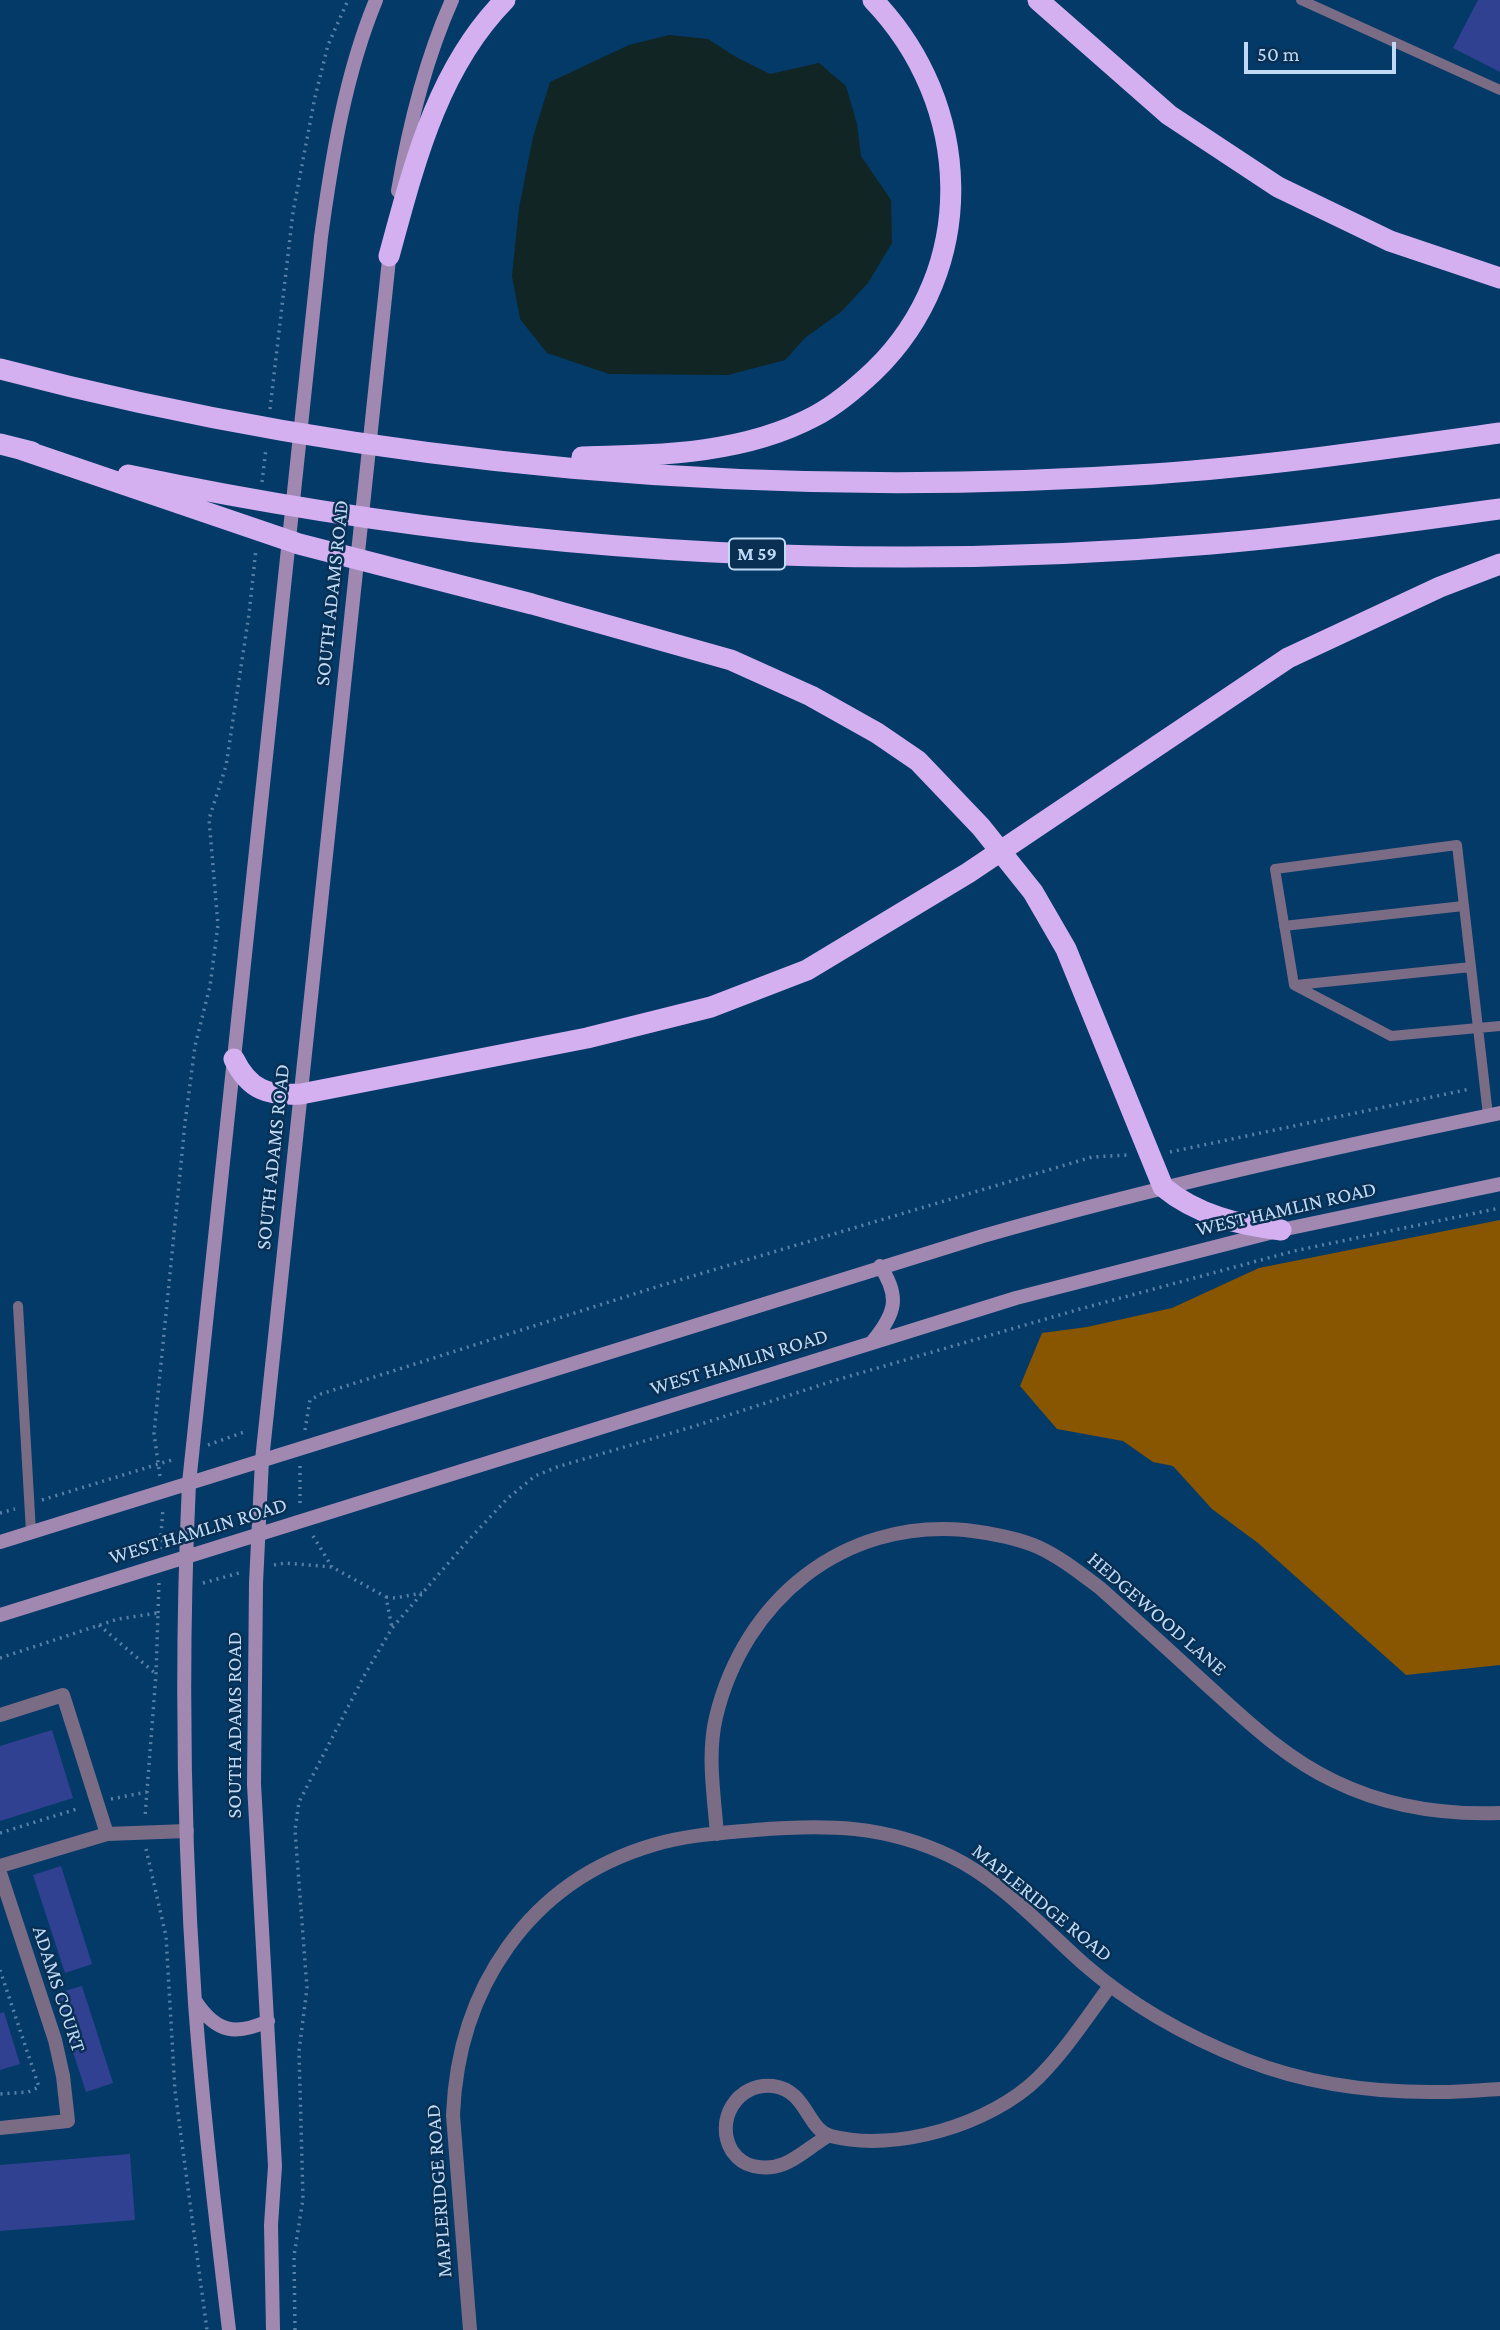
<!DOCTYPE html>
<html>
<head>
<meta charset="utf-8">
<style>
  body { margin:0 }
  #map { position:relative; width:1500px; height:2330px; overflow:hidden; background:#043a68; font-family:"Crimson Pro",serif }
  canvas { display:block }
  .scale { position:absolute; left:1244px; top:42px; width:152px; height:32px; box-sizing:border-box; border:4px solid #c0daf6; border-top:0; padding-left:9px; font-size:21px; line-height:24px; white-space:nowrap; color:#c0daf6; -webkit-text-stroke:5px #093053; paint-order:stroke }
</style>
</head>
<body>
<div id="map">
<canvas width="1500" height="2330"></canvas>
<div class="scale">50 m</div>
</div>
<script>
const context = document.querySelector('canvas').getContext('2d');
context.lineJoin = 'round';
function fillPath(path, color) {
  context.fillStyle = color;
  context.fill(path, 'evenodd');
}
function stroke(path, color, width, dash) {
  context.strokeStyle = color;
  context.lineWidth = width;
  context.lineCap = dash ? 'butt' : 'round';
  context.setLineDash(dash || []);
  context.stroke(path);
}
function write(font, color, halo, rows, align = 'center') {
  context.font = font + ' "Crimson Pro",serif';
  context.lineWidth = 5;
  context.setLineDash([]);
  context.textBaseline = 'middle';
  context.strokeStyle = halo;
  context.fillStyle = color;
  for (const [text, x, y, turn = 0] of rows) {
    context.save();
    context.translate(x, y);
    context.rotate((+turn || 0) * Math.PI / 180);
    context.textAlign = isNaN(turn) ? turn : align;
    if (halo) context.strokeText(text, 0, 0);
    context.fillText(text, 0, 0);
    context.restore();
  }
}
fillPath(new Path2D(`
  M1500 1220V1665L1406 1675 1258 1543 1212 1509 1173 1466 1153 1462 1123 1441 1057 1429 1020 1386 1042 1333 1087 1327 1172 1308 1259 1268Z`), '#885600');
fillPath(new Path2D(`
  M669 35 708 39 736 57 770 74 819 63 846 86 857 124 861 156 891 200 892 243 868 283 841 312 806 337 785 360 728 375 609 374 547 353 520 319 512 276 519 208 533 137 550 82 629 45Z`), '#112524');
fillPath(new Path2D(`
  M1478 0H1500V72L1453 48Z
  M52 1730 73 1798 0 1821V1746Z
  M61 1866 92 1964 65 1973 33 1875Z
  M82 1986 113 2083 86 2092 54 1994Z
  M4 2012 20 2064 0 2070V2013Z
  M130 2154 135 2220 0 2231V2165Z`), '#304191');
stroke(new Path2D(`
  M270 409 293 212 315 97 328 45 348 0
  M262 482 266 448
  M1170 1152 1470 1089
  M305 1430 310 1400 321 1394 656 1287 1092 1157 1127 1155
  M208 1445 247 1431
  M160 1476 154 1434 185 1123 195 1046 210 986 218 925 209 819 226 766 249 614 256 549
  M42 1500 175 1459
  M300 1503V1465
  M0 1513 15 1509
  M313 1536 332 1567
  M160 1549 163 1508
  M274 1565 285 1563 332 1567 386 1597 392 1628
  M203 1583 239 1573
  M386 1597 395 1598 422 1593
  M158 1613 159 1581
  M99 1625 156 1674
  M0 1658 118 1619 158 1613 156 1674 145 1817
  M111 1799 147 1792
  M0 1833 80 1808
  M146 1849 166 1936 175 2091 207 2330
  M0 1970 39 2087 28 2092 0 2094
  M295 2330 294 2256 303 2199 299 2051 307 1988 295 1830 299 1802 364 1676 392 1628 465 1544 507 1499 535 1476 557 1467 695 1426 833 1381 1080 1309 1294 1251 1500 1208`), '#5781a7', 3.5, [2, 5]);
stroke(new Path2D(`
  M1301 0 1500 90
  M1284 926 1463 906
  M1296 985 1471 967
  M1488 1115C1477 1025 1467 935 1457 845L1275 869 1294 985 1391 1036 1500 1026
  M18 1306 31 1532`), '#7b6c86', 10);
stroke(new Path2D(`
  M0 1715 63 1695 107 1834
  M717 1834C714 1795 707 1755 716 1717 744 1600 843 1519 965 1530 990 1533 1015 1537 1038 1547 1060 1557 1080 1573 1100 1588 1136 1620 1171 1652 1207 1685 1247 1721 1285 1758 1334 1781 1385 1806 1444 1815 1500 1813
  M0 1866 107 1834 187 1831
  M0 1873 55 2040 63 2076 68 2121 0 2128
  M828 2136C802 2151 785 2174 753 2166 744 2164 737 2158 732 2151 714 2121 737 2082 773 2086 807 2090 807 2130 831 2136 896 2153 991 2124 1038 2078 1066 2050 1087 2017 1110 1986
  M470 2330 453 2115C458 1989 528 1882 653 1845 686 1835 721 1833 755 1830 826 1824 885 1825 950 1856 1002 1881 1043 1928 1085 1965 1132 2006 1188 2037 1246 2060 1307 2084 1376 2093 1442 2092 1461 2092 1481 2090 1500 2089`), '#7b6c86', 14);
stroke(new Path2D(`
  M398 191C409 125 425 61 452 0
  M873 1341C895 1314 901 1297 880 1266
  M0 1542 983 1236C1154 1187 1326 1149 1500 1113
  M0 1615 1016 1298 1281 1230 1500 1184
  M196 2002C216 2032 235 2036 268 2021
  M229 2330C216 2221 203 2112 195 2003 183 1829 181 1656 189 1483L321 237C332 157 345 75 376 0
  M273 2330 271 2225 275 2166 254 1784 256 1583 262 1460 390 250`), '#a088b1', 14);
stroke(new Path2D(`
  M1038 0 1169 115 1278 187 1390 241 1500 278
  M389 256C414 165 437 69 505 0
  M0 369C375 468 767 500 1153 474 1269 466 1385 449 1500 433
  M0 444 32 452
  M20 449 299 544 532 604 731 660 811 696 877 733 918 761 981 827 1033 892 1066 949 1163 1187C1197 1215 1239 1225 1281 1230
  M582 457C661 455 744 454 815 416 836 405 856 388 874 371 980 268 973 104 873 0
  M128 475C484 550 848 575 1211 544 1308 536 1404 522 1500 509
  M234 1059C249 1090 268 1096 301 1094L587 1038 711 1007 807 970 968 873 1288 658 1440 587 1500 564`), '#d5b0f0', 21);
for (const [x, y, w] of [
  [757,554,56]
]) {
  const box = new Path2D();
  box.roundRect(x - w / 2, y - 15.5, w, 31, 5);
  context.fillStyle = '#093053';
  context.fill(box);
  stroke(box, '#c0daf6', 2);
}
write('bold 19px', '#c0daf6', null, [
  ["M 59",757,554]
]);
write('21px', '#c0daf6', '#093053', [
  ["SOUTH ADAMS ROAD",332,593,-84],
  ["SOUTH ADAMS ROAD",273,1157,-84],
  ["WEST HAMLIN ROAD",1286,1209,-13],
  ["WEST HAMLIN ROAD",739,1362,-17],
  ["WEST HAMLIN ROAD",198,1531,-17],
  ["HEDGEWOOD LANE",1157,1614,41],
  ["SOUTH ADAMS ROAD",235,1725,-90],
  ["MAPLERIDGE ROAD",1042,1903,39],
  ["ADAMS COURT",59,1989,72],
  ["MAPLERIDGE ROAD",439,2191,-94]
]);
</script>
</body>
</html>
